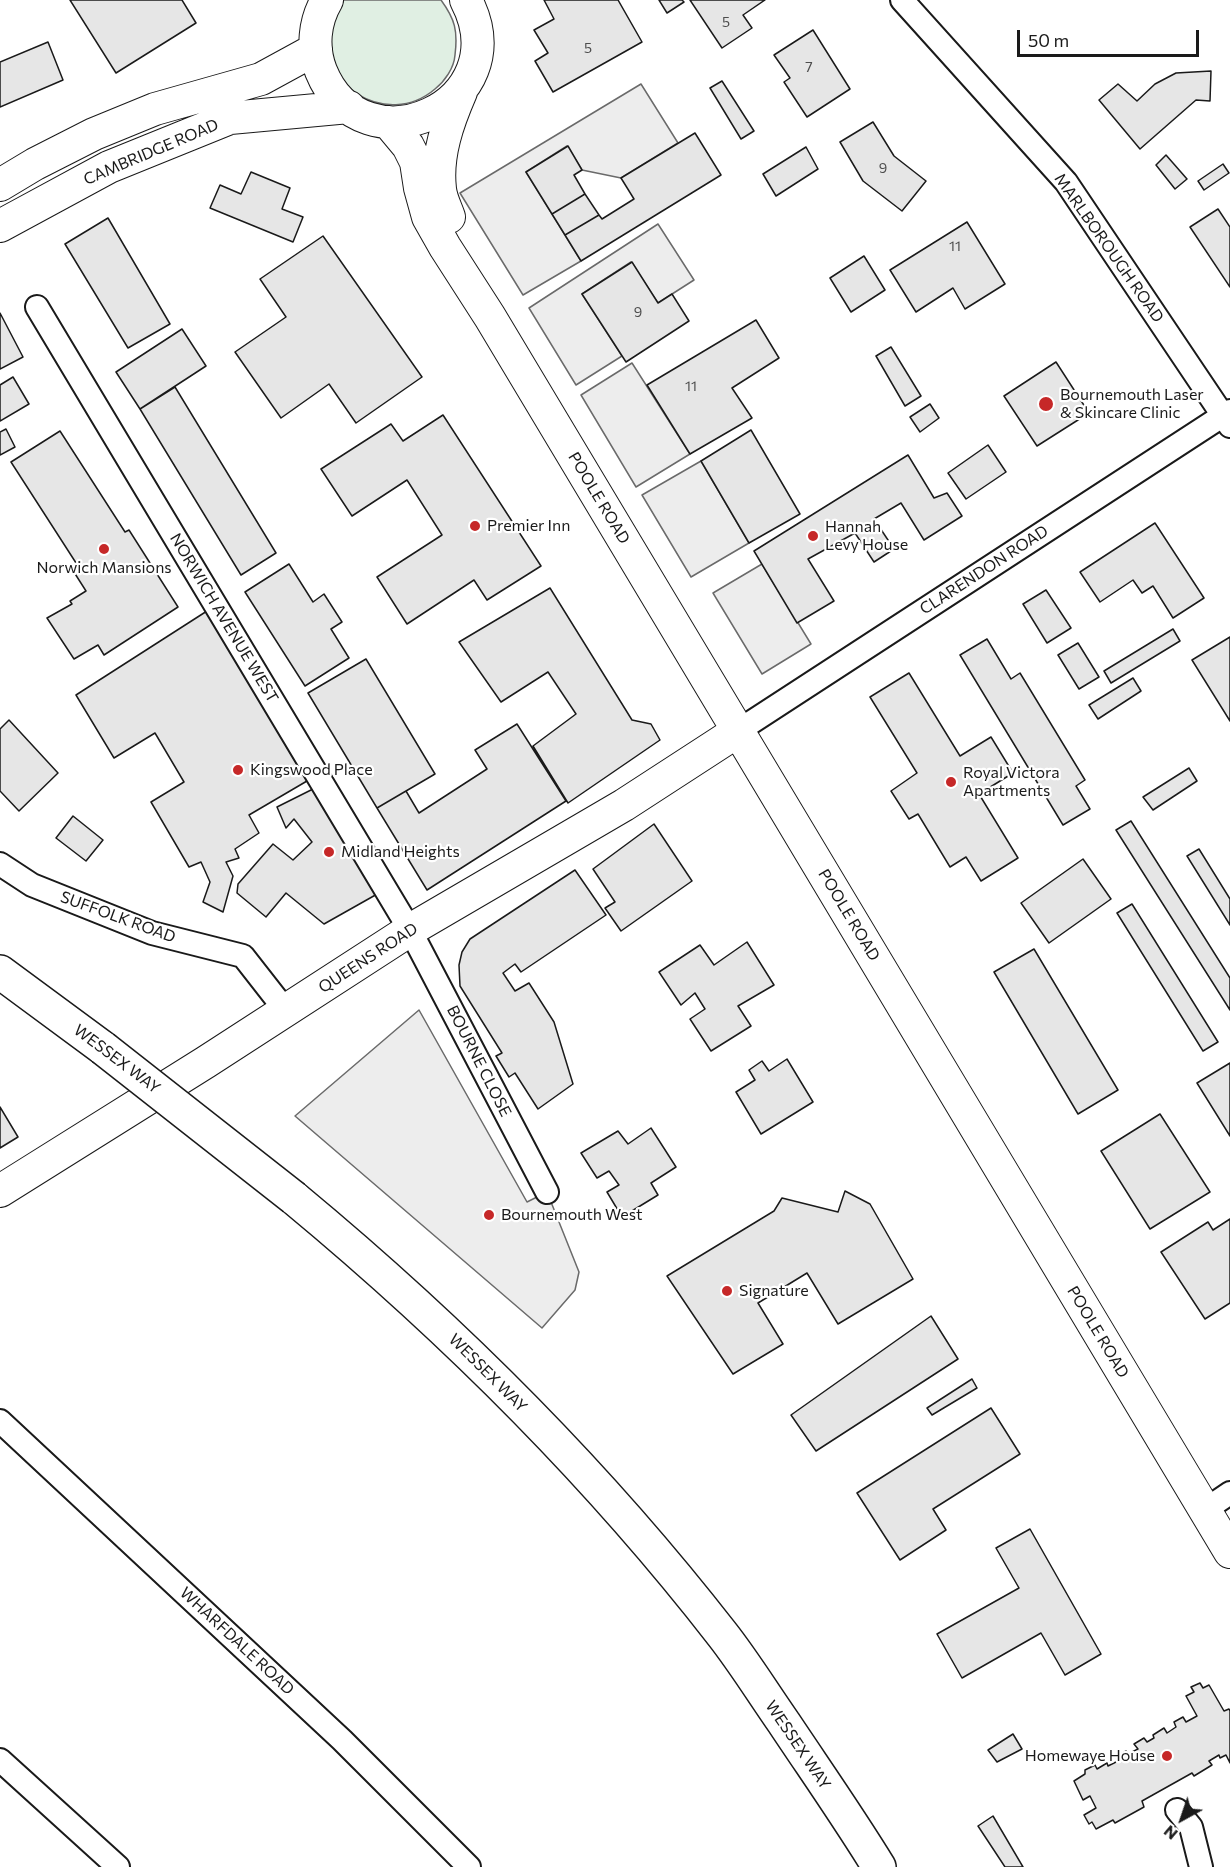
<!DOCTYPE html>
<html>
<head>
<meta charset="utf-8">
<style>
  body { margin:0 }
  #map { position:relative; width:1230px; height:1867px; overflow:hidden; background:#fff; font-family:Commissioner,sans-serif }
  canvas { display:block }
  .north { position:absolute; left:1152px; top:1789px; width:60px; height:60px; -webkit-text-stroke:4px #fff; paint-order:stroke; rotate:220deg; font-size:16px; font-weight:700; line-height:24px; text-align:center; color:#1a1a1a }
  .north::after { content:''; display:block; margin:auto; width:21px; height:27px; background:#1a1a1a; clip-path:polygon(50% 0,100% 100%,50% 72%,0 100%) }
  .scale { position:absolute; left:1017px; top:30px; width:182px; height:27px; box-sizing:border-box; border:3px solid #1a1a1a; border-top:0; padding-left:8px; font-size:18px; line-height:21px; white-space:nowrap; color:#1a1a1a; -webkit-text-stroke:4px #fff; paint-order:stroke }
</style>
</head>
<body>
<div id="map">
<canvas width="1230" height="1867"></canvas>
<div class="north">N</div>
<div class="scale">50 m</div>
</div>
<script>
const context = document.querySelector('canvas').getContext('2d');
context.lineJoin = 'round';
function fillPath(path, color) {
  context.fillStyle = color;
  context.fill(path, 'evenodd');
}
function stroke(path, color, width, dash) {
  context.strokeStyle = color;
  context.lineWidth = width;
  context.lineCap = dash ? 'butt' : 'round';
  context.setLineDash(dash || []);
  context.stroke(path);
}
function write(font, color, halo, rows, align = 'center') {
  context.font = font + ' Commissioner,sans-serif';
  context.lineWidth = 4.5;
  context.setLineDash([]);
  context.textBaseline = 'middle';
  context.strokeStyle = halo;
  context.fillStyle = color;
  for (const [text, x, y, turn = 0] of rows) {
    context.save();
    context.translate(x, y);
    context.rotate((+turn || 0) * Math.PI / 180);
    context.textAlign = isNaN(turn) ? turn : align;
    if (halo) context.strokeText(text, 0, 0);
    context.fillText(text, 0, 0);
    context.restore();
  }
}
const green = new Path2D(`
  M344 0H441C455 19 458 31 455 55 454 68 445 81 435 89 387 130 313 85 331 24 334 16 340 7 344 0Z`);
fillPath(green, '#e0efe3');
stroke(green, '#6a6a6a', 1.5);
const parking = new Path2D(`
  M641 84 678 143 621 178 582 170 567 146 526 172 581 261 523 295 460 193Z
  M658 224 694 280 658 303 631 262 582 294 622 356 576 385 529 308Z
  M632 363 690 454 636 487 581 395Z
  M701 461 749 543 691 577 642 495Z
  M762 564 811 644 762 674 713 593Z
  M419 1010 527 1202 547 1192 579 1272 575 1290 542 1328 295 1116Z`);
fillPath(parking, '#ededed');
stroke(parking, '#6a6a6a', 1.5);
const building = new Path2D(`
  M70 0H182L196 23 116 73Z
  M544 0H618L642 42 553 92 535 61 548 53 534 30 554 19Z
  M659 0H682L684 2 667 13Z
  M690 0H765L743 15 752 28 722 48Z
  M813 30 850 89 807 117 784 82 790 78 774 55Z
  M48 42 63 80 0 107V62Z
  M1211 71 1210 101 1196 100 1140 149 1099 100 1118 84 1137 101 1155 84 1176 73Z
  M722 81 754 131 741 139 710 88Z
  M873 122 894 156 926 181 902 211 863 181 840 142Z
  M695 133 721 175 581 261 565 235 599 215 602 219 634 199 621 178Z
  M568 146 582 170 574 175 585 194 552 214 526 172Z
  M806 147 818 169 776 196 763 174Z
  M1166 155 1187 179 1175 189 1156 165Z
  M1223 164 1229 173 1204 190 1198 181Z
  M251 172 290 188 282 209 303 217 293 242 210 208 220 185 241 194Z
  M585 194 599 215 565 235 552 214Z
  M1218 209 1230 227V287L1190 227Z
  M108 218 170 324 128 348 65 244Z
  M967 222 1005 284 965 309 953 288 916 312 890 270Z
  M323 236 422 377 356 423 329 384 281 418 235 352 286 317 260 279Z
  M864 256 885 290 851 312 830 278Z
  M632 262 658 303 672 294 689 321 626 362 582 294Z
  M0 313 23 357 0 369Z
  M756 320 779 358 732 388 752 418 690 454 647 385Z
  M182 329 206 366 140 409 116 372Z
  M891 347 921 396 905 406 876 356Z
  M1056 362 1089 413 1037 446 1004 396Z
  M13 377 29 404 0 421V385Z
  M175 387 276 553 241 575 140 409Z
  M930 404 939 418 920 432 910 417Z
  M443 415 541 566 487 600 474 580 407 624 377 577 442 535 407 480 352 516 321 469 391 424 403 441Z
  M6 429 15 447 0 455V432Z
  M751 430 800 514 749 543 701 461Z
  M60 431 125 532 129 530 178 607 104 655 98 645 74 659 47 618 72 604 70 601 86 591 72 569 78 566 11 462Z
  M988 445 1006 472 966 499 948 473Z
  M908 455 934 498 947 493 962 516 924 540 901 503 874 519 894 549 874 562 855 533 808 559 834 601 797 623 754 551Z
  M1155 523 1204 598 1173 618 1153 586 1142 593 1133 580 1100 602 1080 572Z
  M289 564 313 602 324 594 342 622 331 629 349 658 305 686 245 592Z
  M550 588 632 720 651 724 660 740 568 803 533 746 576 714 548 672 501 702 459 642Z
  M1046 590 1071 628 1047 643 1023 604Z
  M207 611 307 781 249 815 259 833 235 849 239 858 226 862 233 876 223 912 203 902 210 882 201 862 189 867 151 802 184 782 155 733 114 758 76 695Z
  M1173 629 1180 641 1111 683 1104 671Z
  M1230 637V721L1192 660Z
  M987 639 1011 679 1020 673 1085 780 1076 786 1090 809 1063 825 960 655Z
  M1078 643 1099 677 1079 689 1058 655Z
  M366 659 435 774 377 808 308 693Z
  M909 673 960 756 991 737 1013 773 979 794 1018 858 981 881 966 857 950 867 918 814 909 819 891 791 917 773 870 697Z
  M1133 678 1141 691 1098 719 1089 705Z
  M9 720 58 773 19 811 0 791V729Z
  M517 724 566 801 427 890 377 808 406 791 419 813 487 769 475 750Z
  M1189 768 1197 781 1153 810 1143 797Z
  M317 787 379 893 324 924 286 893 266 917 237 893 238 884 273 844 293 860 312 842 294 819 286 828 277 807Z
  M73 816 103 840 86 861 56 838Z
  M1131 821 1230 978V1010L1116 830Z
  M654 824 692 881 621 931 605 908 615 902 593 869Z
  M1199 849 1230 899V925L1187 856Z
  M1083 859 1111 899 1049 943 1021 903Z
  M575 870 606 915 521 972 515 964 503 973 515 991 529 983 554 1022 573 1084 538 1109 515 1073 509 1077 496 1056 502 1053 460 986 459 965 462 952 470 939Z
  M1132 904 1218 1042 1203 1051 1117 913Z
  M747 942 774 985 738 1006 751 1026 711 1051 690 1019 705 1009 695 993 681 1005 659 972 700 945 714 965Z
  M1034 949 1118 1090 1078 1114 994 972Z
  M787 1059 813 1102 761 1134 736 1092 755 1080 749 1070 762 1061 769 1071Z
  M1230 1063V1136L1197 1083Z
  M0 1107 18 1137 0 1148Z
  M1160 1114 1210 1192 1150 1229 1101 1151Z
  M651 1128 676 1167 651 1183 658 1195 622 1217 607 1192 619 1185 609 1171 597 1178 581 1153 618 1131 628 1144Z
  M845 1191 870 1204 913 1279 838 1324 807 1273 758 1303 783 1344 733 1374 667 1276 774 1211 782 1198 838 1212Z
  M1230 1219V1303L1205 1319 1161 1252 1208 1222 1213 1230Z
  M931 1316 958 1359 816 1451 791 1415Z
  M972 1379 977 1388 932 1415 927 1408Z
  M991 1408 1020 1454 933 1509 946 1530 900 1560 857 1493Z
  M1030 1529 1101 1654 1065 1675 1041 1633 962 1678 937 1634 1019 1588 996 1548Z
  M1200 1683 1203 1688 1209 1685 1224 1711 1229 1709 1230 1711V1763L1226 1755 1220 1758 1219 1755 1209 1761 1212 1765 1194 1776 1192 1773 1142 1801 1144 1807 1115 1823 1113 1820 1096 1829 1092 1822 1089 1824 1084 1815 1096 1808 1090 1796 1083 1800 1074 1781 1085 1774V1770L1095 1765 1097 1769 1107 1763 1108 1766 1118 1761 1116 1757 1126 1751 1128 1754 1138 1749 1134 1744 1144 1738 1147 1742 1154 1738 1153 1735 1164 1728 1167 1733 1176 1727 1174 1722 1183 1717 1186 1722 1197 1716 1186 1696 1194 1692 1191 1687Z
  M1013 1734 1022 1749 997 1762 988 1750Z
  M993 1816 1023 1867H1005L978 1826Z`);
fillPath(building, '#e6e6e6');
stroke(building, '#1a1a1a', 1.5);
const street = new Path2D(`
  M902 0 1066 182 1230 426
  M37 307 410 930 547 1192
  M738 731 1230 411
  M0 864 32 885 152 933 243 956 286 1011
  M0 1421 342 1740 469 1867
  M1205 1510 1230 1493
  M0 1760 118 1867
  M1177 1810 1191 1827 1201 1867`);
const secondary = new Path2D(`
  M327 0C314 22 312 48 321 71 363 175 521 105 466 0
  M388 122 408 146 416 162 420 188 428 217 445 247 490 317 1230 1552
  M0 185 35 164 94 134 155 109 261 79 316 49
  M449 217C446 208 441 199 440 189 436 155 448 122 461 92
  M0 226 109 167 230 118 349 107
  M0 1191 206 1062 410 930 624 805 738 731`);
const highway = new Path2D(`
  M0 972 103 1048
  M294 1198C451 1328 596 1472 722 1634 744 1662 763 1693 784 1723 816 1771 849 1818 879 1867`);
stroke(street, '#1a1a1a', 26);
stroke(secondary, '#1a1a1a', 34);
stroke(highway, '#1a1a1a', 36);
stroke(street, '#fff', 22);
stroke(secondary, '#fff', 32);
stroke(highway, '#fff', 33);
const highwayBridge = new Path2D(`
  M103 1048 294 1198`);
stroke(highwayBridge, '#1a1a1a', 36, []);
stroke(highwayBridge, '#fff', 33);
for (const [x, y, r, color] of [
  [1046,404,8,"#c62828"],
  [475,526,6,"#c62828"],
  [813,536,6,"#c62828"],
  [104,549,6,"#c62828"],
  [238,770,6,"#c62828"],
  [951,782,6,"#c62828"],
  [329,852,6,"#c62828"],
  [489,1215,6,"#c62828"],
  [727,1291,6,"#c62828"],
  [1167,1756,6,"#c62828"]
]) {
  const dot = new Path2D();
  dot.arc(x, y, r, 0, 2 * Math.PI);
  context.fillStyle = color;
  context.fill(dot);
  stroke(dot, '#fff', 2);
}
write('14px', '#4d4d4d', null, [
  ["5",726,22],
  ["5",588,48],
  ["7",809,67],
  ["9",883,168],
  ["11",955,246],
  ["9",638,312],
  ["11",691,386]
]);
write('16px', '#1a1a1a', '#fff', [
  ["CAMBRIDGE ROAD",151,152,-23],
  ["MARLBOROUGH ROAD",1109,248,55],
  ["POOLE ROAD",599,498,59],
  ["CLARENDON ROAD",984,570,-33],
  ["NORWICH AVENUE WEST",224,618,59],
  ["POOLE ROAD",849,915,59],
  ["SUFFOLK ROAD",118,917,20],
  ["QUEENS ROAD",368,958,-33],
  ["WESSEX WAY",117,1059,37],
  ["BOURNE CLOSE",479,1061,63],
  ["POOLE ROAD",1098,1332,59],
  ["WESSEX WAY",488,1373,45],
  ["WHARFDALE ROAD",237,1641,43],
  ["WESSEX WAY",798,1745,56]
]);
write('16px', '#1a1a1a', '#fff', [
  ["Bournemouth Laser",1060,395],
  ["& Skincare Clinic",1060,413],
  ["Premier Inn",487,526],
  ["Hannah",825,527],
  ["Levy House",825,545],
  ["Norwich Mansions",104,568,"center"],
  ["Kingswood Place",250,770],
  ["Royal Victora",963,773],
  ["Apartments",963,791],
  ["Midland Heights",341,852],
  ["Bournemouth West",501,1215],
  ["Signature",739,1291],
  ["Homewaye House",1155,1756,"right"]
], 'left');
</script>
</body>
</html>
